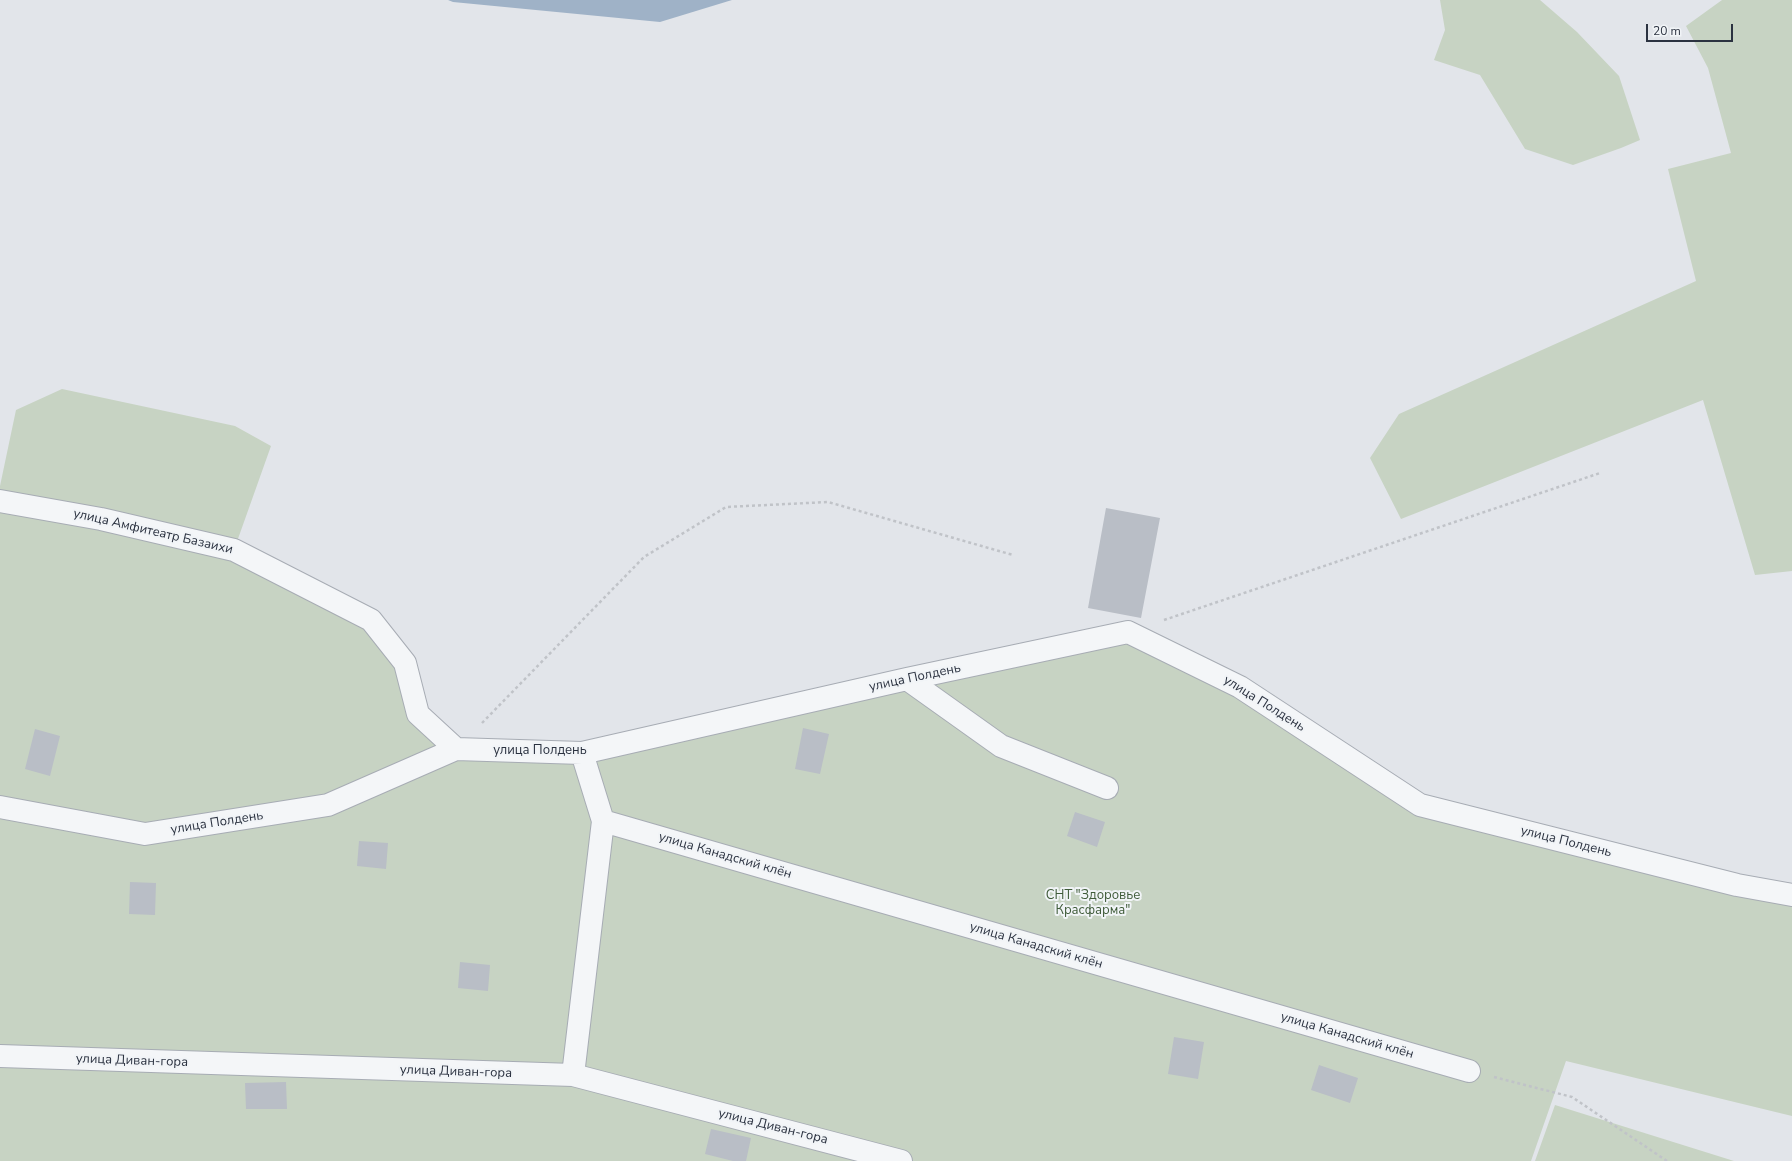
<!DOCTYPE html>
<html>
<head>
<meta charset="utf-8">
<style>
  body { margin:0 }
  #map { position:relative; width:1792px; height:1161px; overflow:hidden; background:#e2e5ea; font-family:"Nunito Sans",sans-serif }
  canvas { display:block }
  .scale { position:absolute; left:1646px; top:24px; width:87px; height:18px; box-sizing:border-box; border:2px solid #2b3240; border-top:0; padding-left:5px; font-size:12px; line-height:14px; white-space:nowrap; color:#2b3240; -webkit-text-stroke:3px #f1f4f7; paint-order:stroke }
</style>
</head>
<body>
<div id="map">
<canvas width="1792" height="1161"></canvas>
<div class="scale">20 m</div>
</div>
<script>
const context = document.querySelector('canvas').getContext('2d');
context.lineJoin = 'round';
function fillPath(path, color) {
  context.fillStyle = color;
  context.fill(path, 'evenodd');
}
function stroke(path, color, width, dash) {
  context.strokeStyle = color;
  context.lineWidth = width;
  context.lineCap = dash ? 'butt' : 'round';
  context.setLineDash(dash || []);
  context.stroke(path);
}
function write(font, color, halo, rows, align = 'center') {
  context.font = font + ' "Nunito Sans",sans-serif';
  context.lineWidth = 4;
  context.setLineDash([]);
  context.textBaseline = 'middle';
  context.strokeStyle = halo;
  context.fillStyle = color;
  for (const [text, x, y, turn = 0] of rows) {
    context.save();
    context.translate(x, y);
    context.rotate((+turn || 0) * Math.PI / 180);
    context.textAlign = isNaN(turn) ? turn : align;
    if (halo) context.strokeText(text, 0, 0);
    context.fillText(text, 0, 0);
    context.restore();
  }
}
fillPath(new Path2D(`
  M1440 0H1540L1577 32 1619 76 1640 140 1621 148 1573 165 1525 149 1480 75 1434 60 1445 30Z
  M1722 0H1792V571L1755 575 1703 400 1401 519 1370 458 1399 414 1696 281 1668 169 1731 153 1708 68 1686 26Z
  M62 389 235 426 271 446 234 550 371 620 405 663 418 714 456 749 582 753 1128 632 1420 805 1792 895V1116L1566 1061 1531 1161H0V486L16 410Z
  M1555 1105 1734 1161H1535Z`), '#c7d3c3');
fillPath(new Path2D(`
  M448 0H732L660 22 453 2Z`), '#9fb2c7');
fillPath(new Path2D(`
  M1106 508 1160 518 1141 618 1088 608Z
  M803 728 829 734 820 774 795 769Z
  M35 729 60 736 50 776 25 769Z
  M1075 812 1105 822 1097 847 1067 836Z
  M359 841 388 843 386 869 357 866Z
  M130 882 156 883 155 915 129 914Z
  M460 962 490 965 488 991 458 988Z
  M1174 1037 1204 1042 1198 1079 1168 1074Z
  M1319 1065 1358 1078 1350 1103 1311 1090Z
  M286 1082 287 1109H246L245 1083Z
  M711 1129 751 1138 746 1161H733L705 1154Z`), '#b9bec6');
const minor = new Path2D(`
  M0 501 101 519 234 550 371 620 405 663 418 714 456 749
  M907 679 1001 746 1107 788
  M0 807 145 834 328 805 456 749 582 753 907 679 1128 632 1240 687 1420 805 1737 885 1792 895
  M603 821 1469 1071
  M0 1056 573 1075 901 1161
  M573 1075 603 821 582 753`);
stroke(minor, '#a7acb4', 24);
stroke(new Path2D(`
  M1164 620 1600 473
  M482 723 644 557 726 507 828 502 1013 555
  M1494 1077 1572 1097 1667 1161`), '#c0c3c8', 2.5, [3, 3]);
stroke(minor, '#f4f6f8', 22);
write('13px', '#2b3240', '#f1f4f7', [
  ["улица Амфитеатр Базаихи",153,532,13],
  ["улица Полдень",915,678,-12],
  ["улица Полдень",1264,704,32],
  ["улица Полдень",540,751],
  ["улица Полдень",217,823,-9],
  ["улица Полдень",1566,842,14],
  ["улица Канадский клён",725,856,16],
  ["улица Канадский клён",1036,946,16],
  ["улица Канадский клён",1347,1036,16],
  ["улица Диван-гора",132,1061,2],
  ["улица Диван-гора",456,1072,2],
  ["улица Диван-гора",773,1127,14]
]);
write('13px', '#3f5b39', '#f1f4f7', [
  ["СНТ \"Здоровье",1093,896],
  ["Красфарма\"",1093,911]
]);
</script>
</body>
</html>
